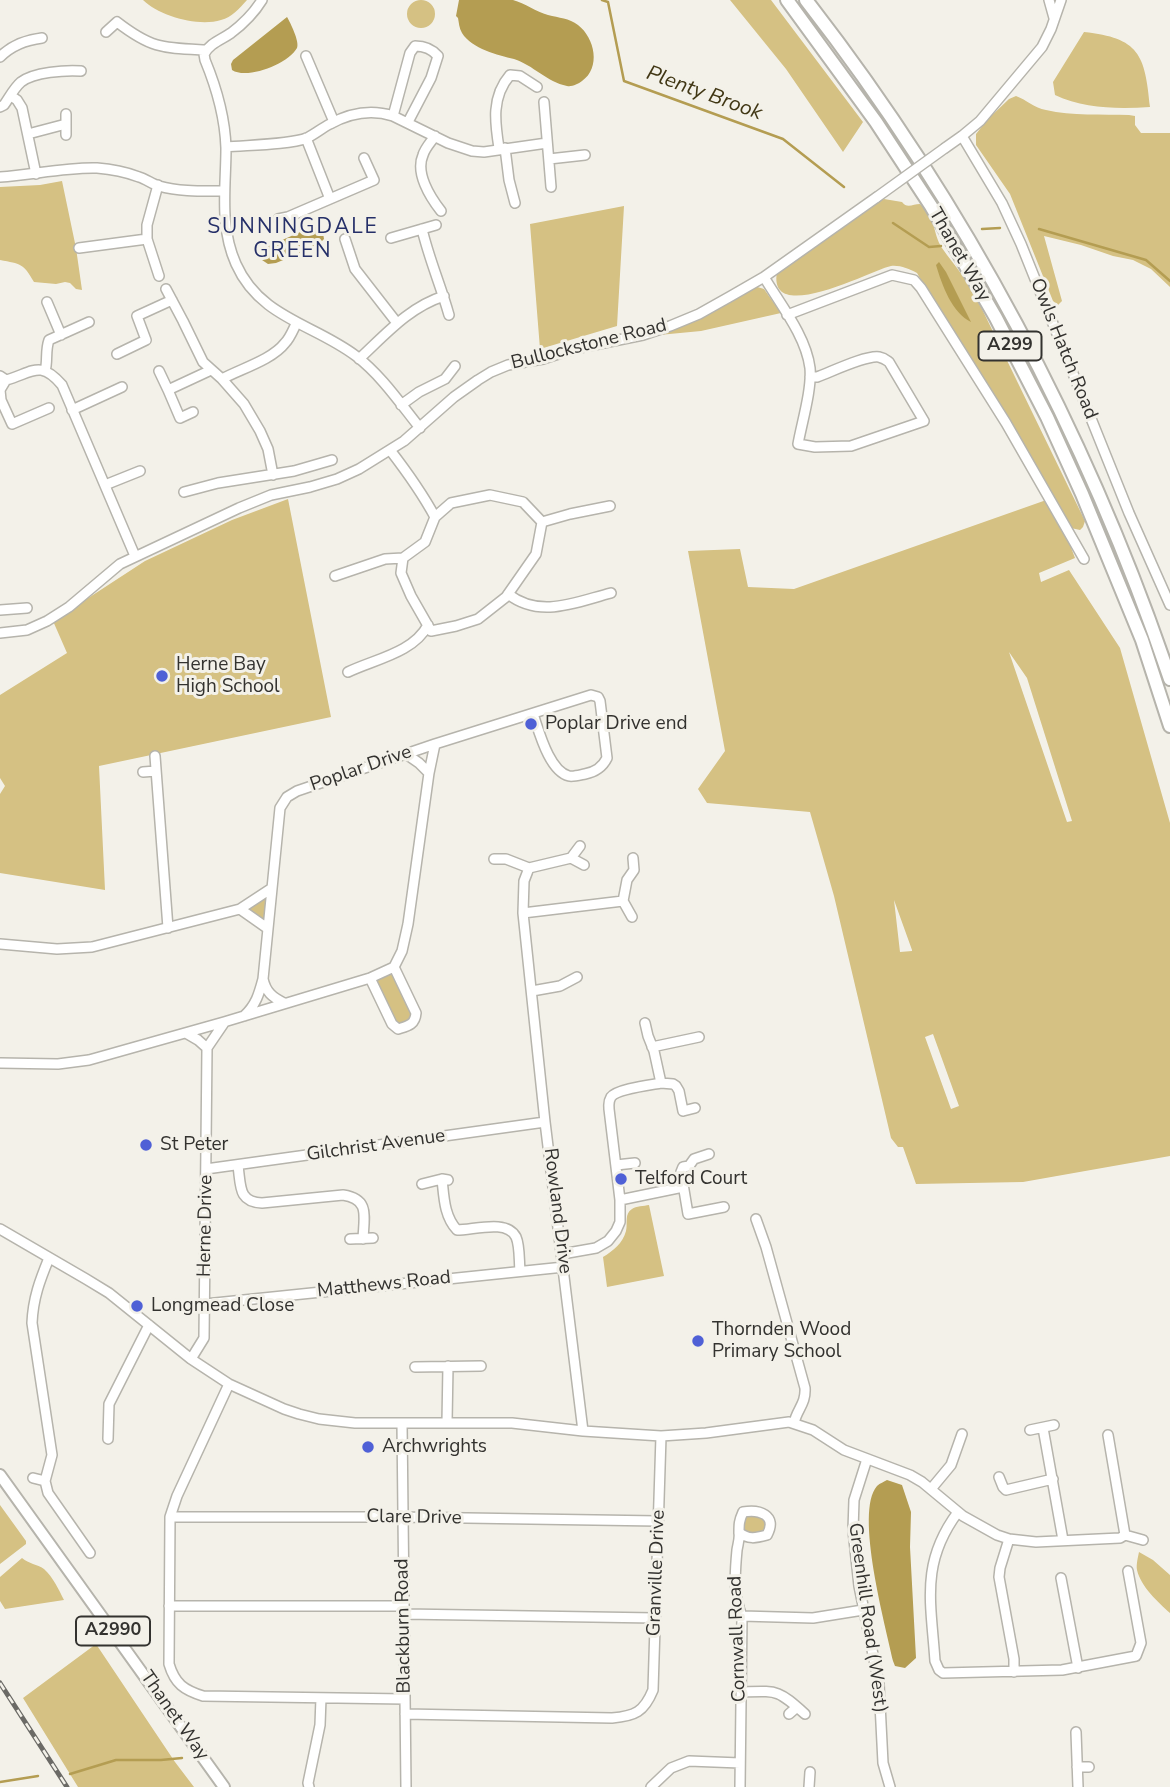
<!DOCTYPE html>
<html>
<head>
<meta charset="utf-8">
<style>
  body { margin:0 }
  canvas { display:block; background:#f3f1e9 }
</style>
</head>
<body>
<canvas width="1170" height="1787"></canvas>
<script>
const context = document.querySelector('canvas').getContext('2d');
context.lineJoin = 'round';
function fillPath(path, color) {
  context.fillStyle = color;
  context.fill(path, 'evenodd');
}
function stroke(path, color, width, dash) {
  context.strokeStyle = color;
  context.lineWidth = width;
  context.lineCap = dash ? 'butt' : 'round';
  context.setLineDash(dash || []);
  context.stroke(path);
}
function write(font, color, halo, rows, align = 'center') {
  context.font = font + ' "Nunito Sans",sans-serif';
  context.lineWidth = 6;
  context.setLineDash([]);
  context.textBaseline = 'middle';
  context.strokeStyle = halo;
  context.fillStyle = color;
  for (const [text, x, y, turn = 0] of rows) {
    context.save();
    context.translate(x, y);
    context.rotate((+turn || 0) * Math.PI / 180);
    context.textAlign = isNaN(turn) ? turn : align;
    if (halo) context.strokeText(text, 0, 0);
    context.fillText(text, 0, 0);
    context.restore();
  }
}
fillPath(new Path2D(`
  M407 14a14 14 0 1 1 28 0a14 14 0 1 1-28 0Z
  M143 0H247C239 9 232 17 221 20 198 27 159 16 143 0Z
  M730 0H771L863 122 843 152 786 69Z
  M1084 32C1139 38 1145 54 1150 107 1119 109 1084 109 1055 95L1053 82Z
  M1016 96C1027 100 1034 108 1046 110 1072 116 1102 114 1129 115L1135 116V125L1141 133H1170V287L1151 269 1133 260 1113 256 1081 245 1044 236 1062 301 1058 305 1053 301 1010 194 976 145V134L987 120 1009 99Z
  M62 181 76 248 82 290 76 289 70 283 65 282 56 284 34 282C23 263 21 264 0 260V187L40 185Z
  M884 199 902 202C907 209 913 204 920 204 937 219 932 232 942 248 948 257 956 266 962 275 970 285 975 297 982 309L1085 521 1083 527 1080 530 1071 528 938 310 917 273C909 269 900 265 891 266 874 269 767 327 777 272L879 201Z
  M624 206 617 326 540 349 530 224Z
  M754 286 764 289 781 313 701 331 659 335 658 333Z
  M1052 498 1075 558 1039 573 1041 582 1069 570 1120 648 1170 823V1156L1023 1182 916 1184 903 1147H898L891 1138 834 896 810 812 707 803 698 789 725 751 688 551 740 549 748 587 794 589ZM1009 652 1027 678 1072 821 1067 822ZM894 900 912 950V951L900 952ZM933 1034 959 1106 951 1109 925 1037Z
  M288 499 331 717 99 766 105 890 0 873V794L5 786 0 778V695L67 653 53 621 145 561 232 520Z
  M272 888 267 928 240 909Z
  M394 967 415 1020 398 1029 370 978Z
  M649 1205 664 1276 607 1287 603 1257C613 1251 623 1243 626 1231 628 1223 624 1214 632 1209 636 1206 644 1206 649 1205Z
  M0 1505 26 1541V1544L0 1564Z
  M753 1510 769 1520 767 1535 739 1532 743 1512Z
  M1139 1552 1153 1560 1170 1575V1613C1158 1602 1141 1587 1137 1570 1136 1565 1138 1557 1139 1552Z
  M22 1558C29 1564 37 1564 44 1569 53 1577 59 1590 64 1600L5 1609 0 1601V1577Z
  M96 1644 175 1762 194 1787H78L23 1698Z`), '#d5c183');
fillPath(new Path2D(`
  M459 0C473 0 501 0 513 0 525 3 536 12 548 15 559 18 569 18 578 25 595 38 601 68 582 81 578 84 572 87 567 86 547 82 533 65 514 59 498 55 472 49 462 33 459 28 459 23 458 18L456 16Z
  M287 17C290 22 300 42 297 48 288 64 247 80 232 70L231 64 233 60Z
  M314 226 323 233 324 239 317 246 276 263 268 264 262 260 260 253 264 248Z
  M939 262 946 272 971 322C952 313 942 285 936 265Z
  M887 1480 902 1485 911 1512 910 1547 916 1658 905 1668 895 1666 893 1661C886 1627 854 1512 877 1486 880 1483 884 1482 887 1480Z`), '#b49d52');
stroke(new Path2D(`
  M602 0 608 2 624 81 783 139 844 187
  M893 223 929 247 941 246
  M982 229 1000 228
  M1039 229 1146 260 1170 281
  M70 1774 116 1760H161L182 1758
  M0 1782 38 1776`), '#b49d52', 2.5);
const minor = new Path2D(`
  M262 0C254 13 243 24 231 33 221 40 210 43 204 54L205 60C217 89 225 117 226 148 226 187 219 226 236 264 260 318 314 324 356 356 381 375 400 403 420 428
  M1049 0 1054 18
  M106 32 117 22C152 49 163 48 206 50
  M306 56 334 122
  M0 57C12 45 25 40 42 38
  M11 96 17 100 22 108 36 174
  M544 102 551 187
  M0 107 4 105C9 98 14 88 21 82 34 72 65 70 81 71
  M393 116 410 53 415 46C425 46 432 49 438 56L431 78 408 122
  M28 134 66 124
  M66 135V114
  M435 136C431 142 425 148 423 155 415 173 430 197 441 211
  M962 136 1002 203 1021 244 1129 513 1170 605
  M306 138 330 199
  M226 147C247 145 288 145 307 138 315 134 322 128 330 124 350 113 371 109 393 116L448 143 472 151 484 152 547 143
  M499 148C495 123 491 97 510 75L520 76 537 87
  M505 148 509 180 515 203
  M945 148 962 136 980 121 1042 47 1051 29 1061 0
  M549 159 585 155
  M0 177C32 175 65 167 97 168 111 169 126 172 139 177 146 179 152 184 159 186 180 192 203 191 224 191
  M158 185 147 225V239L159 276
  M278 219 288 217 374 180 364 158
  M422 229C429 259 441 286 449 315
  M391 238 436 225
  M345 239 355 269 397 323
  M79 248 147 239
  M764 277C780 304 806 336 810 368 812 389 802 422 798 444L815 447 851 446 924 421 889 362C885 359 884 358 879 357 866 355 831 372 817 377H810
  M166 289 183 321 203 362 222 379 244 404 260 431 268 449 273 475
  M47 302 61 335
  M787 315 892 275 914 280 921 288 1006 423 1084 559
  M117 354 146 340 137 316 172 300
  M359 359C385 335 409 307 444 296
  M45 371C48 361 45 351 49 340L89 322
  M159 371 168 390 211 370
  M0 376 6 380C32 373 40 359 62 385L135 556
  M222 379C240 369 272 360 285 343 290 338 293 330 296 324
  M6 380 0 390 1 400 12 424 49 408
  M168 390 180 418 193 412
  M401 405 419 392 445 379 455 366
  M72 410 122 387
  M390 450C407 472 422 493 435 517
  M105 485 140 471
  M184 492 218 483 294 471 332 460
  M490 495 523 502 542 522 536 554 506 597 478 619 456 626 431 631 411 596 401 573 403 558 425 542 435 517 451 503Z
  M542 522 570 514 610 506
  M335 576 385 559 403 558
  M508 594C540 619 576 602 611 593
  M0 610 27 608
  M0 633 27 630 47 621 69 607 120 564 239 508 271 495 310 487 337 479 359 469 404 441 454 397 478 380 491 372 508 365 543 359 574 349 643 335 670 326 699 314 731 296 764 277 877 197
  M348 672C375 659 413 653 428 625
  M406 754 419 763 429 773
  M155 756 168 928
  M143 772 156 771
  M571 858 584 865
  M494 859H506L529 868 571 858 580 846
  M529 868 524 881 523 913 545 1122 583 1431
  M623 901 632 917
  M240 909 267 928
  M523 913 623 901 627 880 634 870 633 858
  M0 944 57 949 92 947 240 909 272 888
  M370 978 392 1024 398 1029C408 1026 415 1025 416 1013L394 967
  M263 979C266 992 272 997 284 1003
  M532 991 560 986 577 977
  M244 1016C256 1005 259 994 263 979L280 808 287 797 297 791 435 744 591 695 598 697 600 701 607 758C602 768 595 772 585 774 580 775 573 777 569 776 549 771 539 731 533 714
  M645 1023 648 1036 654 1051 661 1083
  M186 1033 198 1040 207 1048
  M652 1047 699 1037
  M0 1063 58 1064 89 1060 224 1022 370 978 394 967 402 951 408 924 429 773 435 744
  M709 1154 694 1159 689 1166 683 1167 681 1172 688 1214 724 1207
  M616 1165 635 1163
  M238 1166C241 1186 238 1202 262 1203L343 1195C370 1199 364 1216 363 1239
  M206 1169 545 1122
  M442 1179C444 1197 444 1216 457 1230 474 1230 507 1219 516 1237 520 1246 519 1261 520 1271
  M422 1184 442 1179 448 1180
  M620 1200 683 1187
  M756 1219 766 1247 805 1388C806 1404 797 1409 794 1423
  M0 1229 86 1279 109 1293 191 1359 229 1384 284 1409 299 1414 319 1419 355 1423H512L583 1431 661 1436 706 1433 789 1422 813 1430 844 1450 910 1475 922 1482 963 1516 997 1535 1009 1539 1036 1542 1120 1538 1125 1535 1143 1540
  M350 1239 373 1238
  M562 1254 596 1248 608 1241 616 1231 620 1222V1200L609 1109C609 1104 608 1102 611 1097 617 1089 650 1085 661 1083L673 1084 676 1086 679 1091 683 1111 695 1108
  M49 1258C40 1280 33 1298 32 1323L52 1455 45 1481 48 1493 90 1553
  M205 1304 564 1267
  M191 1359 204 1338 207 1048 224 1023
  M415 1367 481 1366
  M229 1384 177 1496 170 1517 169 1664C175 1684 184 1690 203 1696L405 1699
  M447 1422 448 1366
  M402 1423 406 1787
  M1043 1428 1063 1540
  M1030 1430 1054 1425
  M1108 1435 1125 1535
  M108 1439 109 1404 149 1325
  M867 1459 854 1500 853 1530 859 1586 879 1684 883 1763 890 1787
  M999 1477 1003 1487 1006 1490 1053 1479
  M33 1478 45 1481
  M931 1489 951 1465 962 1434
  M958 1512C920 1563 931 1602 935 1661L939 1670 943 1673 1062 1670 1136 1656 1141 1643 1128 1571
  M170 1517H403L658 1521
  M739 1532C748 1540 756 1538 767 1535 778 1515 759 1509 743 1512 739 1521 739 1524 739 1533 740 1538 738 1544 737 1550 735 1571 733 1595 742 1616L740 1787
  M1009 1539 1000 1568 999 1577 1014 1659V1672
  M1061 1578 1078 1668
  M169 1606H404
  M404 1614 655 1618
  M742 1616 813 1618 863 1610
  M741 1692C778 1691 777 1689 805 1714
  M405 1714 612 1718C635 1716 644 1712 653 1690L661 1436
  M789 1714 797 1707
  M1076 1732 1078 1787
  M1077 1767H1089
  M309 1787 308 1783 320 1725 321 1698
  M651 1787 671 1768 689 1761 740 1763
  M809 1787 810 1772`);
const major = new Path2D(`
  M0 1475 224 1787`);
const highway = new Path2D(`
  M787 0 876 122 931 206 996 318 1047 417 1082 494 1142 640 1170 726
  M806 0C964 203 1088 436 1170 679`);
stroke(minor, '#b6b4ac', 12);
stroke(major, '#b6b4ac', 14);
stroke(highway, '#b6b4ac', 16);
stroke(minor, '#fff', 9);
stroke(major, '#fff', 10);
stroke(highway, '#fff', 12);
const rail = new Path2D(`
  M0 1683 67 1787`);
stroke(rail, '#6b6a66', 5);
stroke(rail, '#f3f1e9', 2.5, [8]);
const minorBridge = new Path2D(`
  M877 197 945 148`);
stroke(minorBridge, '#b6b4ac', 12, []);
stroke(minorBridge, '#fff', 9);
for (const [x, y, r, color] of [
  [162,676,7,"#4f60d6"],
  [531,724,7,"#4f60d6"],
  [146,1145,7,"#4f60d6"],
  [621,1179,7,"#4f60d6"],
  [137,1306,7,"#4f60d6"],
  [698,1341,7,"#4f60d6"],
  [368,1447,7,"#4f60d6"]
]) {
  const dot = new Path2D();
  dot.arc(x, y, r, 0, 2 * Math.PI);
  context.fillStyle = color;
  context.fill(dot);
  stroke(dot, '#f3f1e9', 2.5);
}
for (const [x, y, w] of [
  [1010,346,63],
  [113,1631,74]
]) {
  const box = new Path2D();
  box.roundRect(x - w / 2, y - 14.5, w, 29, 5);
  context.fillStyle = '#f3f1e9';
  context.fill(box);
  stroke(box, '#33322f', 2);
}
write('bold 18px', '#33322f', null, [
  ["A299",1010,346],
  ["A2990",113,1631]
]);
write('19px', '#33322f', '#f3f1e9', [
  ["Thanet Way",959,255,60],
  ["Bullockstone Road",589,345,-14],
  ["Owls Hatch Road",1063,349,68],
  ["Poplar Drive",361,769,-19],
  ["Gilchrist Avenue",376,1146,-8],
  ["Rowland Drive",557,1211,83],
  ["Herne Drive",206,1226,-89],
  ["Matthews Road",384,1285,-6],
  ["Clare Drive",414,1518,1],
  ["Granville Drive",657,1573,-88],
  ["Greenhill Road (West)",867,1618,82],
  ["Blackburn Road",404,1626,-91],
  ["Cornwall Road",738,1639,-92],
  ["Thanet Way",174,1716,55]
]);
write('19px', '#33322f', '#f3f1e9', [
  ["Herne Bay",176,665],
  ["High School",176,687],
  ["Poplar Drive end",545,724],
  ["St Peter",160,1145],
  ["Telford Court",635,1179],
  ["Longmead Close",151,1306],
  ["Thornden Wood",712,1330],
  ["Primary School",712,1352],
  ["Archwrights",382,1447]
], 'left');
write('italic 21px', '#413715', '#f3f1e9', [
  ["Plenty Brook",704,94,20]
]);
context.letterSpacing = '2px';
write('21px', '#252f68', '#f3f1e9', [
  ["SUNNINGDALE",293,228],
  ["GREEN",293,252]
]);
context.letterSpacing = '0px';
</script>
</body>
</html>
